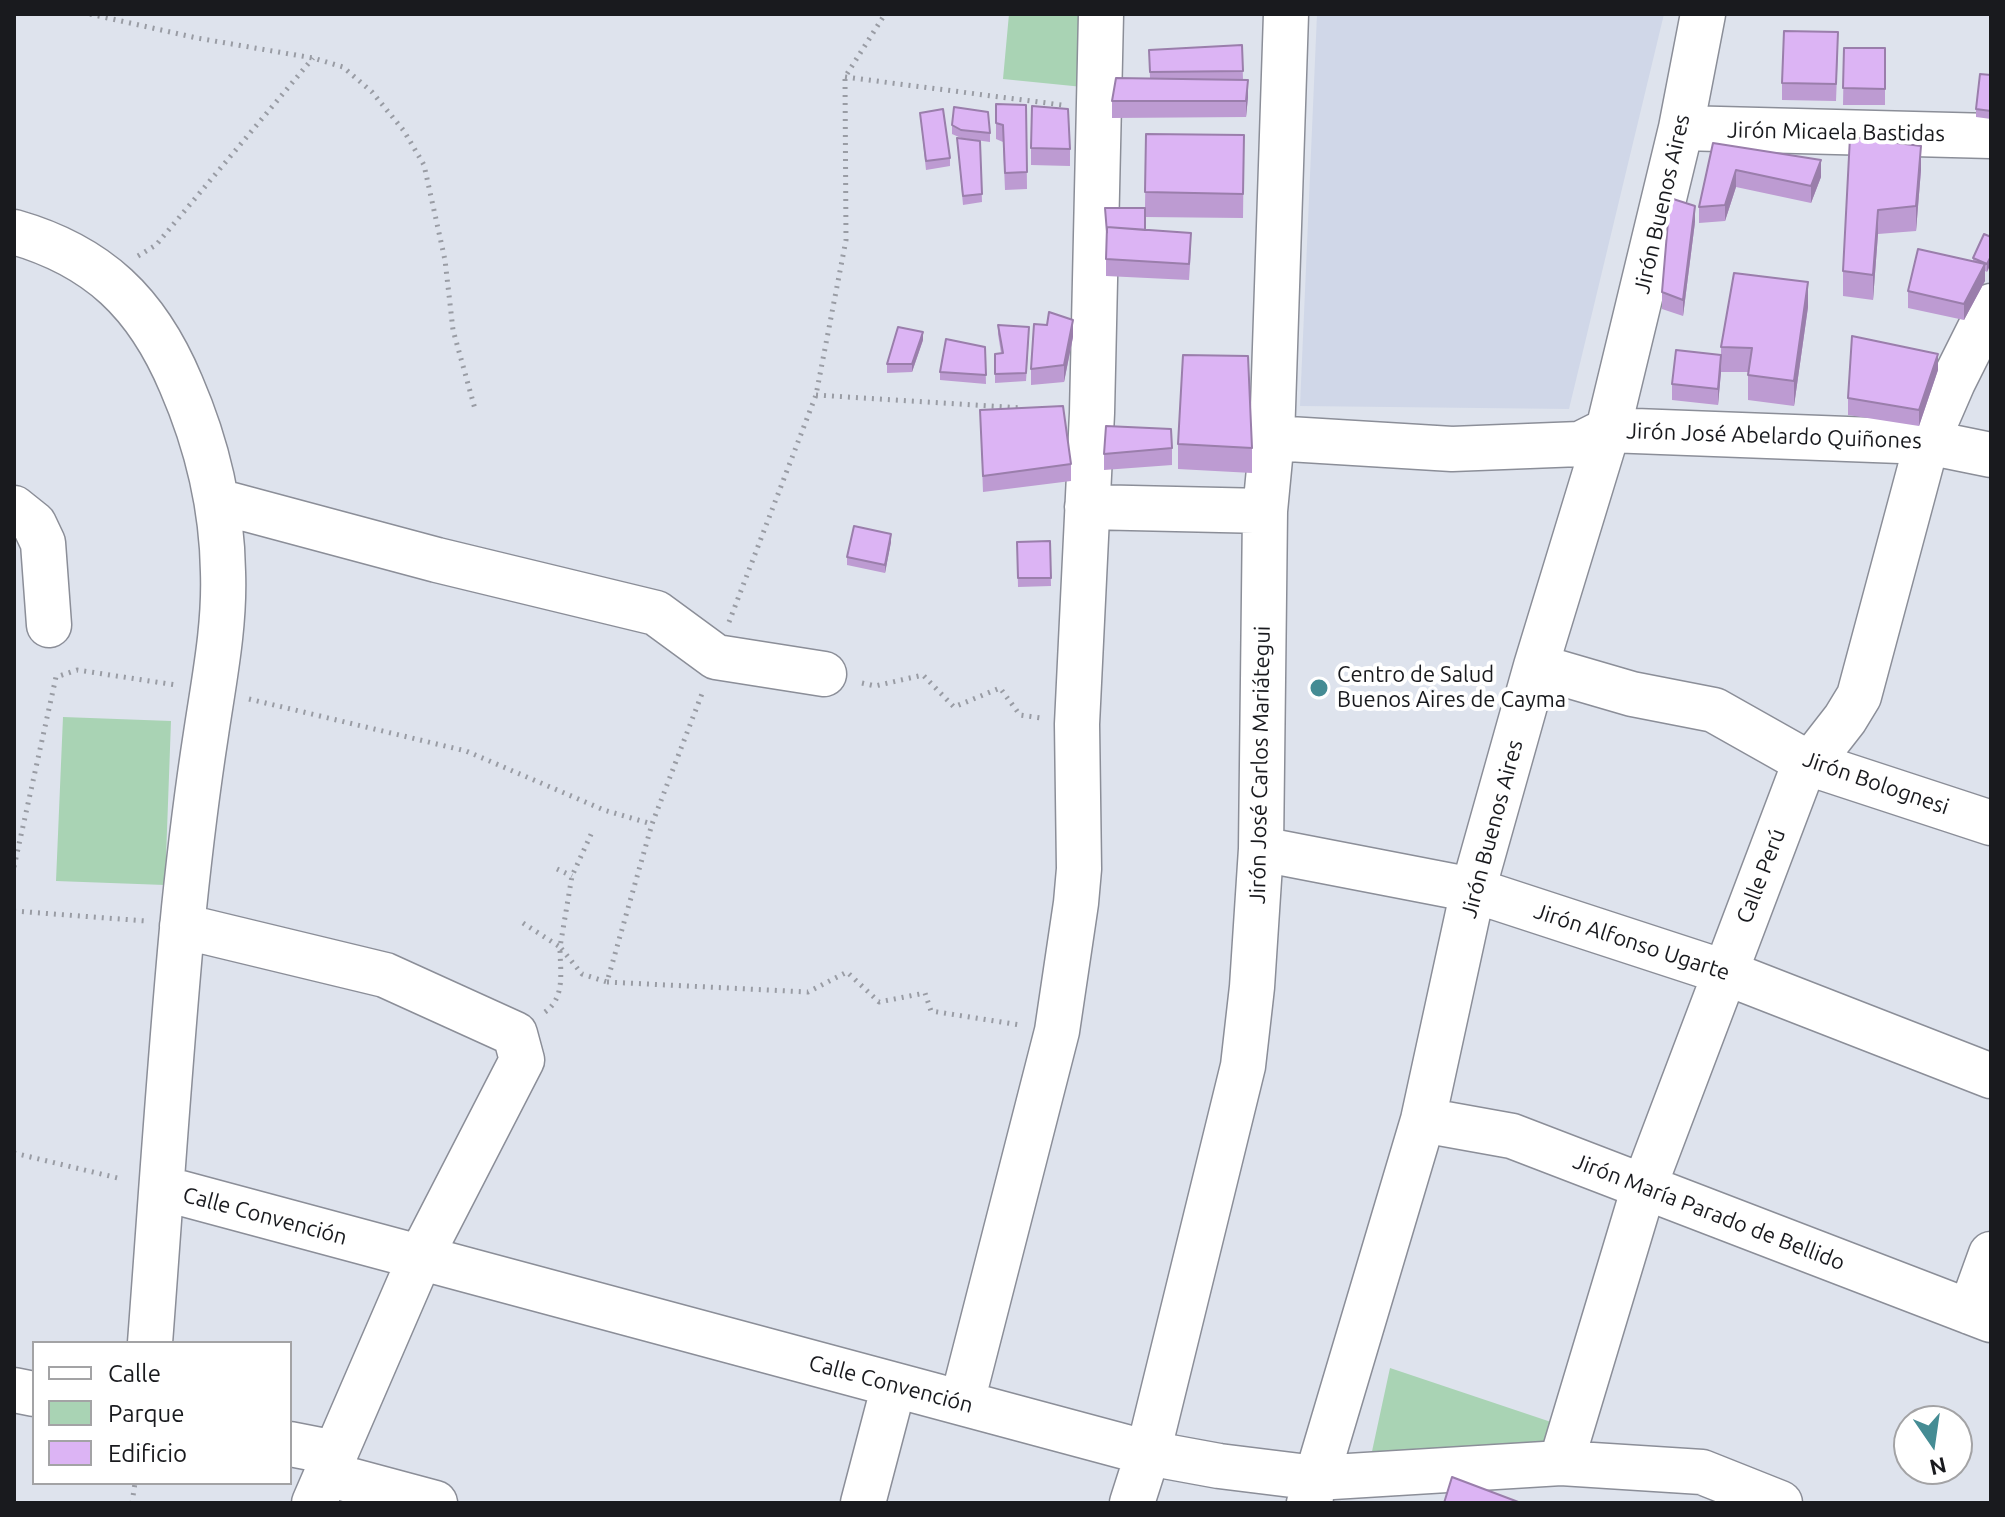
<!DOCTYPE html>
<html>
<head>
<meta charset="utf-8">
<style>
  body { margin:0 }
  #map { position:relative; width:2005px; height:1517px; overflow:hidden; background:#dee3ed; font-family:Ubuntu,sans-serif }
  canvas { display:block }
  .frame { position:absolute; inset:0; border:16px solid #191a1e; pointer-events:none }
  .legend { position:absolute; left:32px; top:1341px; width:260px; height:144px; box-sizing:border-box; background:#fff; border:2px solid #a3a3a5; margin:0; padding:10px 14px; list-style:none; font-size:24px; color:#191a1e }
  .legend li { display:flex; align-items:center; gap:16px; height:40px }
  .legend b { width:40px; border:2px solid #a3a3a5 }
  .north { position:absolute; left:1893px; top:1405px; width:80px; height:80px; box-sizing:border-box; background:#fff; border:2px solid #a3a3a5; border-radius:50%; rotate:167deg; font-size:22px; font-weight:700; line-height:32px; text-align:center; color:#191a1e }
  .north::after { content:''; display:block; margin:auto; width:28px; height:36px; background:#458c94; clip-path:polygon(50% 0,100% 100%,50% 72%,0 100%) }
</style>
</head>
<body>
<div id="map">
<canvas width="2005" height="1517"></canvas>
<div class="frame"></div>
<ul class="legend">
<li><b style="height:10px;background:#fff"></b>Calle</li>
<li><b style="height:22px;background:#a9d3b4"></b>Parque</li>
<li><b style="height:22px;background:#dcb4f4"></b>Edificio</li>
</ul>
<div class="north">N</div>
</div>
<script>
const context = document.querySelector('canvas').getContext('2d');
context.lineJoin = 'round';
function fillPath(path, color) {
  context.fillStyle = color;
  context.fill(path, 'evenodd');
}
function stroke(path, color, width, dash) {
  context.strokeStyle = color;
  context.lineWidth = width;
  context.lineCap = dash ? 'butt' : 'round';
  context.setLineDash(dash || []);
  context.stroke(path);
}
function write(font, color, halo, rows, align = 'center') {
  context.font = font + ' Ubuntu,sans-serif';
  context.lineWidth = 8;
  context.setLineDash([]);
  context.textBaseline = 'middle';
  context.strokeStyle = halo;
  context.fillStyle = color;
  for (const [text, x, y, turn = 0] of rows) {
    context.save();
    context.translate(x, y);
    context.rotate((+turn || 0) * Math.PI / 180);
    context.textAlign = isNaN(turn) ? turn : align;
    if (halo) context.strokeText(text, 0, 0);
    context.fillText(text, 0, 0);
    context.restore();
  }
}
fillPath(new Path2D(`
  M1317 14H1664L1569 409 1300 406Z`), '#d0d7e8');
fillPath(new Path2D(`
  M1009 14H1084L1083 87 1003 79Z
  M63 717 171 721 165 885 56 881Z
  M1390 1368 1554 1423 1552 1446 1371 1456Z`), '#a9d3b4');
const minor = new Path2D(`
  M1681 128 1991 136
  M14 232C98 256 147 303 181 384 207 444 222 506 223 572 225 626 214 680 206 734 197 792 190 850 184 908 170 1053 161 1198 150 1343
  M1272 438 1452 449 1580 444 1608 430 1927 442 1991 455
  M217 501 437 560 656 613 716 657 824 674
  M1087 507 1265 511
  M14 508 34 524 43 543 49 625
  M1536 666 1632 694 1714 710 1808 763 1991 823
  M1261 849 1473 890 1724 972 1991 1076
  M182 926 385 975 515 1034 522 1060 420 1258 314 1503
  M1423 1120 1512 1136 1991 1320
  M162 1188 1148 1453 1219 1466 1316 1478 1561 1463 1702 1472 1780 1503
  M1970 1312 1991 1254
  M14 1390 34 1394
  M962 1402 1057 1031 1076 903 1079 869 1077 724 1092 413 1101 14
  M290 1444 336 1453
  M1561 1463 1644 1187 1799 778 1845 719 1859 696 1927 442 1953 382 1991 306
  M327 1474 435 1503
  M863 1503 894 1385
  M1132 1503 1148 1453 1243 1066 1252 987 1261 849 1265 511 1272 438 1286 14
  M1309 1503 1423 1120 1473 890 1536 666 1608 430 1681 128 1703 14`);
stroke(minor, '#8b8e98', 47);
stroke(new Path2D(`
  M90 14 197 38 313 58 343 67 372 92 404 131 424 165 445 260 453 330 475 409
  M845 77 1062 105
  M138 256 156 245 313 58
  M816 395 1023 408
  M729 622 816 395 846 240 845 77 885 14
  M862 683 875 686 923 675 954 707 1000 688 1020 715 1041 718
  M249 699 466 751 604 810 652 824
  M14 867 56 677 77 670 176 685
  M557 869 572 876
  M14 911 146 921
  M523 923 560 947 572 876 593 830
  M607 982 808 992 847 972 879 1002 925 993 931 1011 1020 1025
  M545 1012C566 997 560 971 560 947L582 974 607 982 652 824 703 691
  M14 1153 122 1179
  M132 1503 135 1483`), '#999ca4', 5, [2, 6]);
stroke(minor, '#fff', 44);
fillPath(new Path2D(`
  M1242 45 1243 80 1248 97 1246 117 1112 118V101L1150 78 1149 50Z
  M1844 48H1885V105H1843Z
  M1838 49 1836 101 1782 100V83Z
  M1991 75V119L1976 117V109Z
  M996 104 1026 105 1027 189 1005 190 1003 142 996 139Z
  M920 113 950 158V166L926 170Z
  M952 125 990 133V142L961 138 952 134Z
  M1146 134 1244 135 1243 218 1145 217V230L1191 250 1189 280 1106 276V239L1145 208Z
  M1850 137 1921 170 1916 231 1878 234 1873 300 1843 296V271Z
  M957 138 980 141 982 202 963 205Z
  M1713 143 1821 177 1811 203 1736 187 1725 221 1699 223V207Z
  M1031 148 1070 149V166L1031 165Z
  M1695 222 1683 316 1662 309V292Z
  M1991 237 1987 272 1985 271V281L1964 320 1908 308V291L1973 262V258Z
  M1808 307 1794 406 1748 400V372H1721L1718 405 1672 400V384L1721 355V347Z
  M998 325 1029 336 1026 381 995 383V354L1001 353 998 334Z
  M1073 337 1064 382 1031 385V369Z
  M923 340 912 372 887 373V364Z
  M985 347 986 384 940 380V372Z
  M1938 370 1919 426 1848 415V398Z
  M980 410 1071 464V481L983 492Z
  M1178 444 1252 448V473L1178 469Z
  M1172 448V465L1104 470V454Z
  M1050 541 1051 586 1018 587 1017 542Z
  M891 542 885 573 847 565V557Z`), '#bd9bd2');
fillPath(new Path2D(`
  M1248 80V97L1246 117V101Z
  M1921 146V170L1916 231V206Z
  M1821 160V177L1811 203V186Z
  M1736 170V187L1725 221V205Z
  M1695 206V222L1683 316V300Z
  M1878 210V234L1873 300V275Z
  M1991 256V264L1987 272V264Z
  M1985 264V281L1964 320V304Z
  M1808 282V307L1794 406V381Z
  M1073 320V337L1064 382V365Z
  M923 332V340L912 372V364Z
  M1938 354V370L1919 426V410Z
  M1721 355V372L1718 405V389Z
  M891 534V542L885 573V565Z`), '#9a7eab');
const building = new Path2D(`
  M1784 31 1838 32 1836 84 1782 83Z
  M1242 45 1243 71 1150 72 1149 50Z
  M1844 48H1885V89L1843 88Z
  M1980 74 1991 75V111L1976 109Z
  M1116 78 1248 80 1246 101H1112Z
  M996 104 1026 105 1027 172 1005 173 1003 125 996 123Z
  M1032 106 1068 109 1070 149 1031 148Z
  M954 107 988 112 990 133 961 130 952 125Z
  M943 109 950 158 926 161 920 113Z
  M1146 134 1244 135 1243 194 1145 192Z
  M1850 137 1921 146 1916 206 1878 210 1873 275 1843 271Z
  M957 138 980 141 982 194 963 196Z
  M1713 143 1821 160 1811 186 1736 170 1725 205 1699 207Z
  M1670 198 1695 206 1683 300 1662 292Z
  M1105 208H1145V230L1107 227V233Z
  M1107 227 1191 233 1189 264 1106 259Z
  M1984 234 1991 237V256L1987 264 1973 258Z
  M1918 249 1985 264 1964 304 1908 291Z
  M1734 273 1808 282 1794 381 1748 375 1752 348 1721 347Z
  M1049 312 1073 320 1064 365 1031 369 1034 324 1047 325Z
  M998 325 1029 327 1026 373 995 374V354L1003 353Z
  M898 327 923 332 912 364H887Z
  M1852 336 1938 354 1919 410 1848 398Z
  M946 339 985 347 986 375 940 372Z
  M1676 350 1721 355 1718 389 1672 384Z
  M1183 355 1248 356 1252 448 1178 444Z
  M1063 406 1071 464 983 476 980 410Z
  M1106 426 1171 429 1172 448 1104 454Z
  M854 526 891 534 885 565 847 557Z
  M1050 541 1051 578H1018L1017 542Z
  M1452 1477 1521 1503H1444Z`);
fillPath(building, '#dcb4f4');
stroke(building, '#9a7eab', 2);
for (const [x, y, r, color] of [
  [1319,688,10,"#458c94"]
]) {
  const dot = new Path2D();
  dot.arc(x, y, r, 0, 2 * Math.PI);
  context.fillStyle = color;
  context.fill(dot);
  stroke(dot, '#fff', 3);
}
write('22px', '#191a1e', '#fff', [
  ["Jirón Micaela Bastidas",1836,132,1],
  ["Jirón Buenos Aires",1662,204,-77],
  ["Jirón José Abelardo Quiñones",1774,436,2],
  ["Jirón José Carlos Mariátegui",1260,765,-89],
  ["Jirón Bolognesi",1876,783,19],
  ["Jirón Buenos Aires",1492,829,-75],
  ["Calle Perú",1761,876,-69],
  ["Jirón Alfonso Ugarte",1632,942,18],
  ["Jirón María Parado de Bellido",1709,1212,21],
  ["Calle Convención",265,1216,15],
  ["Calle Convención",891,1384,15]
]);
write('22px', '#191a1e', '#fff', [
  ["Centro de Salud",1337,675],
  ["Buenos Aires de Cayma",1337,700]
], 'left');
</script>
</body>
</html>
